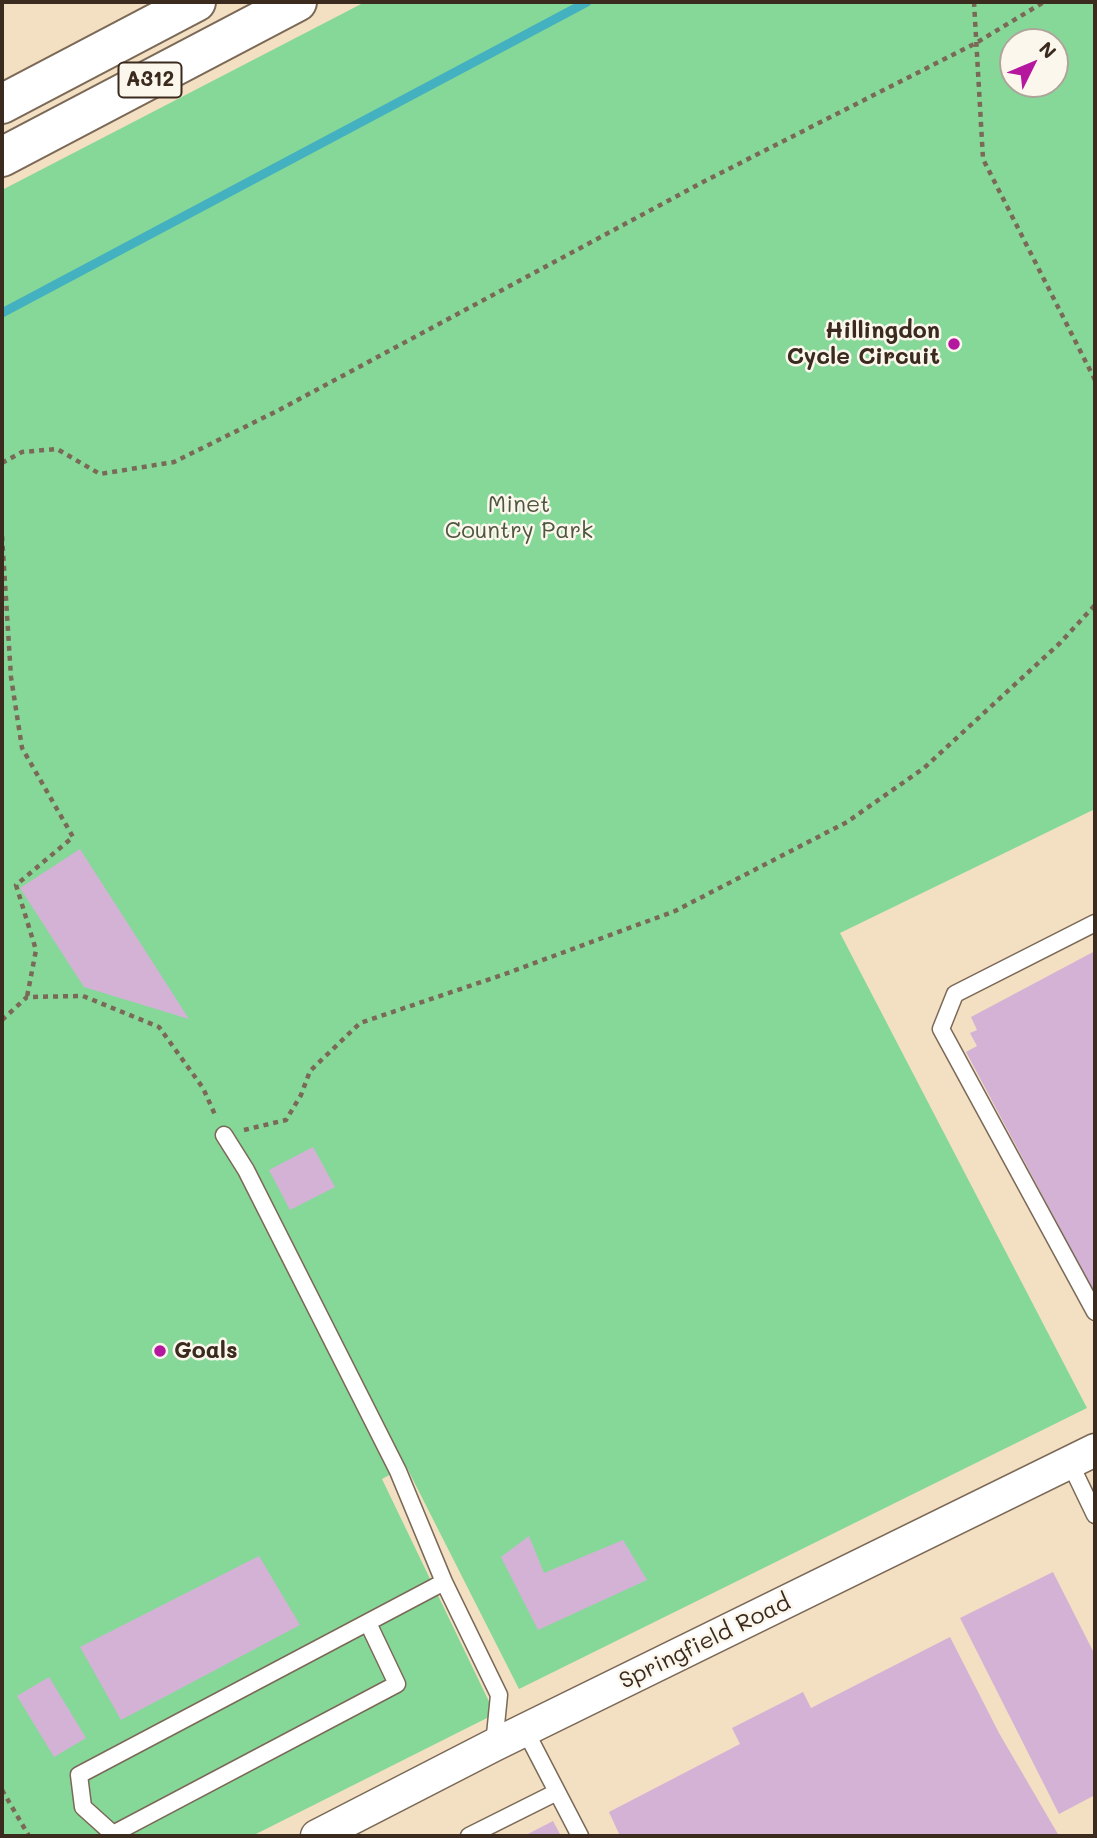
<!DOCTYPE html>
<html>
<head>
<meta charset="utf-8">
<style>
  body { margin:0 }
  #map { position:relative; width:1097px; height:1838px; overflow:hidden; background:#f3dfc2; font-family:Mali,sans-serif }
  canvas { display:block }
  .frame { position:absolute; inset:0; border:4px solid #3b2a1e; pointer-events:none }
  .north { position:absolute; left:999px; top:28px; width:70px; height:70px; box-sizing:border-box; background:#fbf7ec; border:2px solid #aea59a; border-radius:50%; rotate:47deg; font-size:19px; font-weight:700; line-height:28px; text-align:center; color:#3b2a1e }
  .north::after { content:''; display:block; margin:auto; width:24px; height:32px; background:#b5179e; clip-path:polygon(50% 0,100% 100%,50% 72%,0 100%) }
</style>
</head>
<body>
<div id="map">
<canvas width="1097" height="1838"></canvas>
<div class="frame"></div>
<div class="north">N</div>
</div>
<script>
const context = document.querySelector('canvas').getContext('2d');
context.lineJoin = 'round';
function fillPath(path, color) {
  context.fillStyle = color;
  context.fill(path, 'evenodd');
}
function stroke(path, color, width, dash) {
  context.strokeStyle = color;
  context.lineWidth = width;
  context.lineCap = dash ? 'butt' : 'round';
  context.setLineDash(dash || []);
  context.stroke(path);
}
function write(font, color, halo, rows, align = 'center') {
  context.font = font + ' Mali,sans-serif';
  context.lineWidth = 5;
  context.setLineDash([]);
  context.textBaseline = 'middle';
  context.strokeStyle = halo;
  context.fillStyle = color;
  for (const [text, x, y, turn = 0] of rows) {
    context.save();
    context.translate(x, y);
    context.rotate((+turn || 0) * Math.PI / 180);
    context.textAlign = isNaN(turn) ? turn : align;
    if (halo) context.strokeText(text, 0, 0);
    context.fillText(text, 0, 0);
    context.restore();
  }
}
fillPath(new Path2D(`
  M365 2H1095V809L840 933 1087 1408 519 1689 406 1466 382 1479 495 1714 252 1836H2V190ZM1013 42H1055V84H1013Z`), '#86d899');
stroke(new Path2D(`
  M2 313 587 2`), '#43b1bf', 9);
fillPath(new Path2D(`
  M80 849 189 1019 84 987 20 888Z
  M1095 951V1294L966 1052 977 1046 970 1033 977 1030 971 1017Z
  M313 1147 335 1187 290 1210 269 1170Z
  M529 1536 544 1573 623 1540 647 1580 538 1630 501 1557Z
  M259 1556 300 1625 121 1720 80 1647Z
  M1053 1572 1095 1655V1795L1059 1814 960 1618Z
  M950 1637 999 1733 1059 1836H620L609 1812 740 1744 732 1728 803 1692 811 1708Z
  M49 1677 86 1738 54 1757 17 1696Z
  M553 1821 561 1836H524Z`), '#d4b2d5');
const service = new Path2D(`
  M1095 923 955 994 941 1029 1095 1312
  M224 1135 246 1170 398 1471 444 1582 499 1695 494 1745
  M1070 1463 1095 1515
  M368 1623 397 1684 113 1834 83 1807 79 1775 444 1582
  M525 1730 580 1836
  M469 1836 557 1792`);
const minor = new Path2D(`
  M317 1836 494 1745 1095 1450`);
const trunk = new Path2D(`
  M2 104 196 2
  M2 157 297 2`);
stroke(service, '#7b6957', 19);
stroke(minor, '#7b6957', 35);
stroke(trunk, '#7b6957', 42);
stroke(new Path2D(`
  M974 2 983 159 1095 380
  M2 463 22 452 57 449 100 474 174 462 279 410 703 182 976 43 1044 2
  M2 536 11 677 22 748 73 837 16 885 36 950 27 997
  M2 1020 27 997 83 996 159 1027 203 1088 216 1117
  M244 1130 286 1120 301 1095 310 1071 360 1023 505 974 675 911 847 822 924 768 1060 643 1095 605
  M2 1790 29 1836`), '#7b6957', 4.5, [5, 5]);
stroke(service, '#fff', 16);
stroke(minor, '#fff', 32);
stroke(trunk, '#fff', 38);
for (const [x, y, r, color] of [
  [954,344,7,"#b5179e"],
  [160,1351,7,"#b5179e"]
]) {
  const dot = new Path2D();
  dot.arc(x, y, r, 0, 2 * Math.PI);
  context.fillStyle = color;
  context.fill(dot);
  stroke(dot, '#fbf7ec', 2.5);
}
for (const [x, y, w] of [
  [150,80,63]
]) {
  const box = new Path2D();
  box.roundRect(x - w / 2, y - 17.5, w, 35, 5);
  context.fillStyle = '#fbf7ec';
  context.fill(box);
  stroke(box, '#3b2a1e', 2);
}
write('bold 21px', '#3b2a1e', null, [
  ["A312",150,80]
]);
write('bold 23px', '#3b2a1e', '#fbf7ec', [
  ["Hillingdon",940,331],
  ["Cycle Circuit",940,357],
  ["Goals",174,1351,"left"]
], 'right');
write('23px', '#4e563d', '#fbf7ec', [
  ["Minet",519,505],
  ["Country Park",519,531]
]);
write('23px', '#3b2a1e', '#fbf7ec', [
  ["Springfield Road",705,1642,-26]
]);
</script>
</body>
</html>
